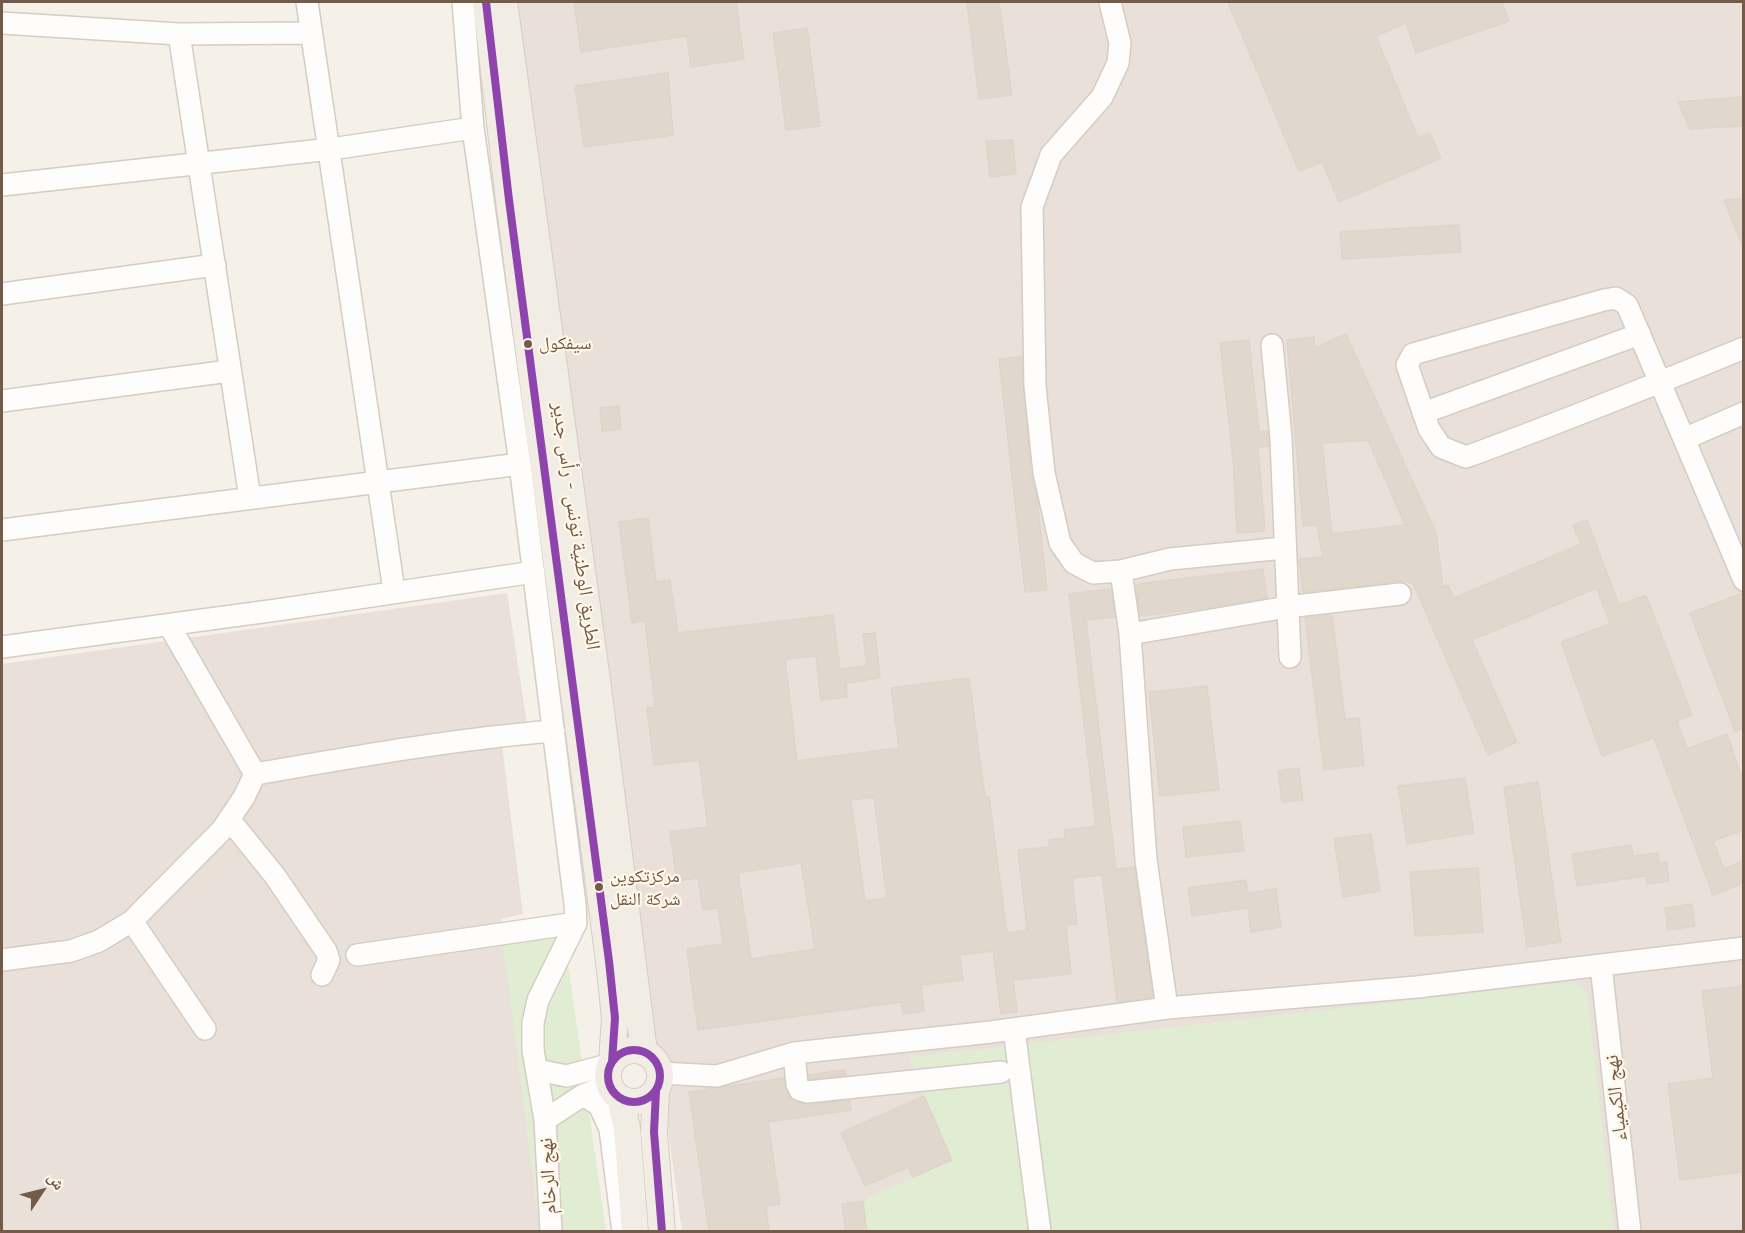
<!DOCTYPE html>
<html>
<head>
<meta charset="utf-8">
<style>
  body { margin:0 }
  #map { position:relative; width:1745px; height:1233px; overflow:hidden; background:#f6f1e8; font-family:Quicksand,"Noto Naskh Arabic",sans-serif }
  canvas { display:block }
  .frame { position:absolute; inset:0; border:3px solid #745a48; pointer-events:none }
  .north { position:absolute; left:12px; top:1161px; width:60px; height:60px; -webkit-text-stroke:4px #fff7e8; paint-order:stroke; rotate:55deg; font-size:16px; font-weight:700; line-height:24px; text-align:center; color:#745a48 }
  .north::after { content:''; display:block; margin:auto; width:21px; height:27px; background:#745a48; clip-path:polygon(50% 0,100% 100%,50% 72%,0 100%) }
</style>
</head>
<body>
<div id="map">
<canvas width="1745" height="1233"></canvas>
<div class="frame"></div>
<div class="north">ش</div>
</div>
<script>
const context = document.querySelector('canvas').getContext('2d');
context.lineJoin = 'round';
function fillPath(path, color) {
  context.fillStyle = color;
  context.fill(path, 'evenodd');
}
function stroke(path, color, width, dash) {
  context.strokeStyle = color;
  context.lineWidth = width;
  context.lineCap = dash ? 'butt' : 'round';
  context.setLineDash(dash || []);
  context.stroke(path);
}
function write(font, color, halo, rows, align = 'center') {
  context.font = font + ' Quicksand,"Noto Naskh Arabic",sans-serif';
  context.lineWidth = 4.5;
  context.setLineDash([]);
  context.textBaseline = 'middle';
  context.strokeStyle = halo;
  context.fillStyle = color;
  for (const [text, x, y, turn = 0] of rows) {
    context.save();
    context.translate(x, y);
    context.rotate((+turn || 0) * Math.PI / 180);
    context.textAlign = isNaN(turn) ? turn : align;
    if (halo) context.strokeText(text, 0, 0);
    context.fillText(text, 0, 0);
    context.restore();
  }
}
fillPath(new Path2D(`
  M511 2H1743V1231H682Z
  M507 593 527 724 500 728 523 914 501 919 540 1231H2V664Z`), '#e9e1d9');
fillPath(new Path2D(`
  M564 937 606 1231H540L503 943Z
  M1573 982 1587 993 1614 1231 866 1232 863 1201 952 1160 924 1096 910 1057Z`), '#e1edd2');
const building = new Path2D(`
  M574 2H736L744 59 691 67 687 36 581 52Z
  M967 2H999L1012 95 979 99Z
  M1228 2H1502L1509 21 1416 53 1406 23 1376 36 1418 138 1430 133 1441 158 1339 202 1322 162 1299 171Z
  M807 28 820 126 786 130 773 33Z
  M668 73 673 135 584 147 575 86Z
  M1743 97V126L1690 129 1678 102Z
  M1013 140 1016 174 990 177 986 141Z
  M1743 199V247L1724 200Z
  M1459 225 1461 252 1342 259 1340 232Z
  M1346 334 1436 533 1443 587 1448 585 1454 598 1581 544 1573 525 1587 520 1619 605 1646 595 1692 715 1677 721 1687 749 1727 734 1743 781V830L1713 841 1724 869 1743 861V883L1713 895 1654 738 1602 756 1561 642 1610 624 1597 588 1472 640 1517 742 1488 755 1413 583 1399 581 1303 592 1299 559 1323 557 1317 525 1303 526 1287 340 1314 337 1315 348ZM1368 440 1405 525 1332 534 1322 443Z
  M1249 340 1259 432 1268 431V439L1269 446 1258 447 1265 531 1237 533 1233 458 1220 343Z
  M1021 357 1031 474 1037 500 1047 590 1025 592 999 359Z
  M619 406 621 429 602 431 600 408Z
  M648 518 656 582 670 580 678 633 833 615 840 669 867 666 863 634 875 633 880 678 846 683 847 697 821 700 816 656 785 659 797 761 899 748 891 688 969 678 985 797H989L1007 933 1027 930 1018 850 1049 847V840L1065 838 1064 830 1096 826 1069 594 1111 589 1115 617 1086 620 1116 869 1134 867 1153 997 1117 1002 1102 875 1072 878 1077 924 1066 925 1071 974 1013 980 1017 1012 1001 1014 993 951 960 955 963 980 921 985 924 1011 903 1014 901 1002 698 1030 687 949 723 944 718 908 703 910 698 878 677 881 670 832 708 827 699 760 654 765 647 708 655 707 645 621 632 623 619 522ZM874 797 887 898 865 901 851 800ZM801 863 815 949 751 959 738 873Z
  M1263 569 1267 598 1199 609 1143 616 1140 614 1136 586 1139 584Z
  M1743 593V728L1735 731 1690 613Z
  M1332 615 1345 719 1359 718 1364 765 1324 770 1305 618Z
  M1207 686 1219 790 1160 796 1149 692Z
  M1299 768 1303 800 1282 802 1278 771Z
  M1465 778 1474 833 1407 844 1398 786Z
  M1538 782 1561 942 1527 947 1504 787Z
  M1240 821 1244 851 1186 857 1183 827Z
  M1371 834 1380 891 1343 897 1334 839Z
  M1631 845 1633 856 1658 853 1659 863 1667 862 1669 881 1647 884 1646 876 1577 886 1572 854Z
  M1478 868 1483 932 1415 936 1410 872Z
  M1246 880 1248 893 1276 889 1281 927 1251 932 1248 908 1192 916 1188 888Z
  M1692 904 1695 926 1668 930 1665 908Z
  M1743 986V1172L1680 1180 1668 1084 1713 1078 1702 991Z
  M845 1070 846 1075 809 1079V1075Z
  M784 1078 789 1096 796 1102 808 1105 849 1100 851 1110 768 1122 780 1204 766 1206 769 1232H709L689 1092Z
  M924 1096 952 1160 913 1177 908 1167 865 1186 841 1133Z
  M863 1201 867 1232H846L842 1204Z`);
fillPath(building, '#e0d7cd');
stroke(building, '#dfd4ca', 1.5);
const minor = new Path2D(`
  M307 2 394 591
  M463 2 473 128 520 464 575 904 576 923 538 1000 533 1023V1050L545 1120 551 1232
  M1110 2 1120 43 1118 63 1102 97 1051 155 1032 207 1035 386 1044 473 1060 543 1074 563 1093 573 1121 571 1170 559 1284 548
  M2 23 179 34 250 498
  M179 34 310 33
  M2 185 331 149 473 128
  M2 294 215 265
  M1272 345 1281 438 1290 657
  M1744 348C1651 386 1559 423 1466 457L1441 447 1429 429 1407 365 1413 354 1604 300 1616 298 1627 305 1744 580
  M2 401 229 371
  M1423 413 1640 334
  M1684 439 1744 413
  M2 530 520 464
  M1121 571 1130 634 1146 860 1167 1008
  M169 625 255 774
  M1130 634 1287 607 1400 594
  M2 647 277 610 534 572
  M255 774C354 757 454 739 554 731
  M229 819 275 876 326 951 329 960 322 975
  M132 921 205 1029
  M357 955 576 923
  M2 960 71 951 99 941 132 921 222 830 244 797 255 774
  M1601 965 1630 1232
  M1014 1029 1040 1232
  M794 1053 797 1084 800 1090 807 1092 1001 1072
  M537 1070 567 1076 611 1064
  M660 1073 717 1076 794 1053 991 1032 1167 1008 1417 987 1744 948
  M583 1095 599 1105 610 1129 623 1232
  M545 1120 583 1095 609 1085`);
const major = new Path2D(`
  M486 2 509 200 609 961 615 1018 612 1062
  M504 2 597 680 644 1052
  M608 1076a26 26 0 1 1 52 0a26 26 0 1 1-52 0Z
  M656 1091 654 1132 662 1232
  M620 1098 627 1128 635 1232`);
stroke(minor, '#d5ccc3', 24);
stroke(major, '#d5ccc5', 28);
stroke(minor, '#fefdfc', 21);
stroke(major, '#f2ede4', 26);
stroke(new Path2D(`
  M486 2 509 200 609 961 615 1018 612 1062
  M608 1076a26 26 0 1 1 52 0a26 26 0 1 1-52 0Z
  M656 1091 654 1132 662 1232`), '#8e44ad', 8);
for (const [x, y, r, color] of [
  [528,344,5,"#745a48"],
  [599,887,5,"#745a48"]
]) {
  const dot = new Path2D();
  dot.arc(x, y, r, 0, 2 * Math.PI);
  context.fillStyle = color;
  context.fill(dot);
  stroke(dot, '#fff7e8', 2);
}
write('18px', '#745a48', '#fff7e8', [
  ["سيفكول",539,344],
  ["مركزتكوين",610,877],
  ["شركة النقل",610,900]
], 'left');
write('20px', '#745a48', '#fff7e8', [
  ["الطريق الوطنية تونس - رأس جدير",576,526,82],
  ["نهج الكيمياء",1616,1098,-96],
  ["نهج الرخام",548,1176,-93]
]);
</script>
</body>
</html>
